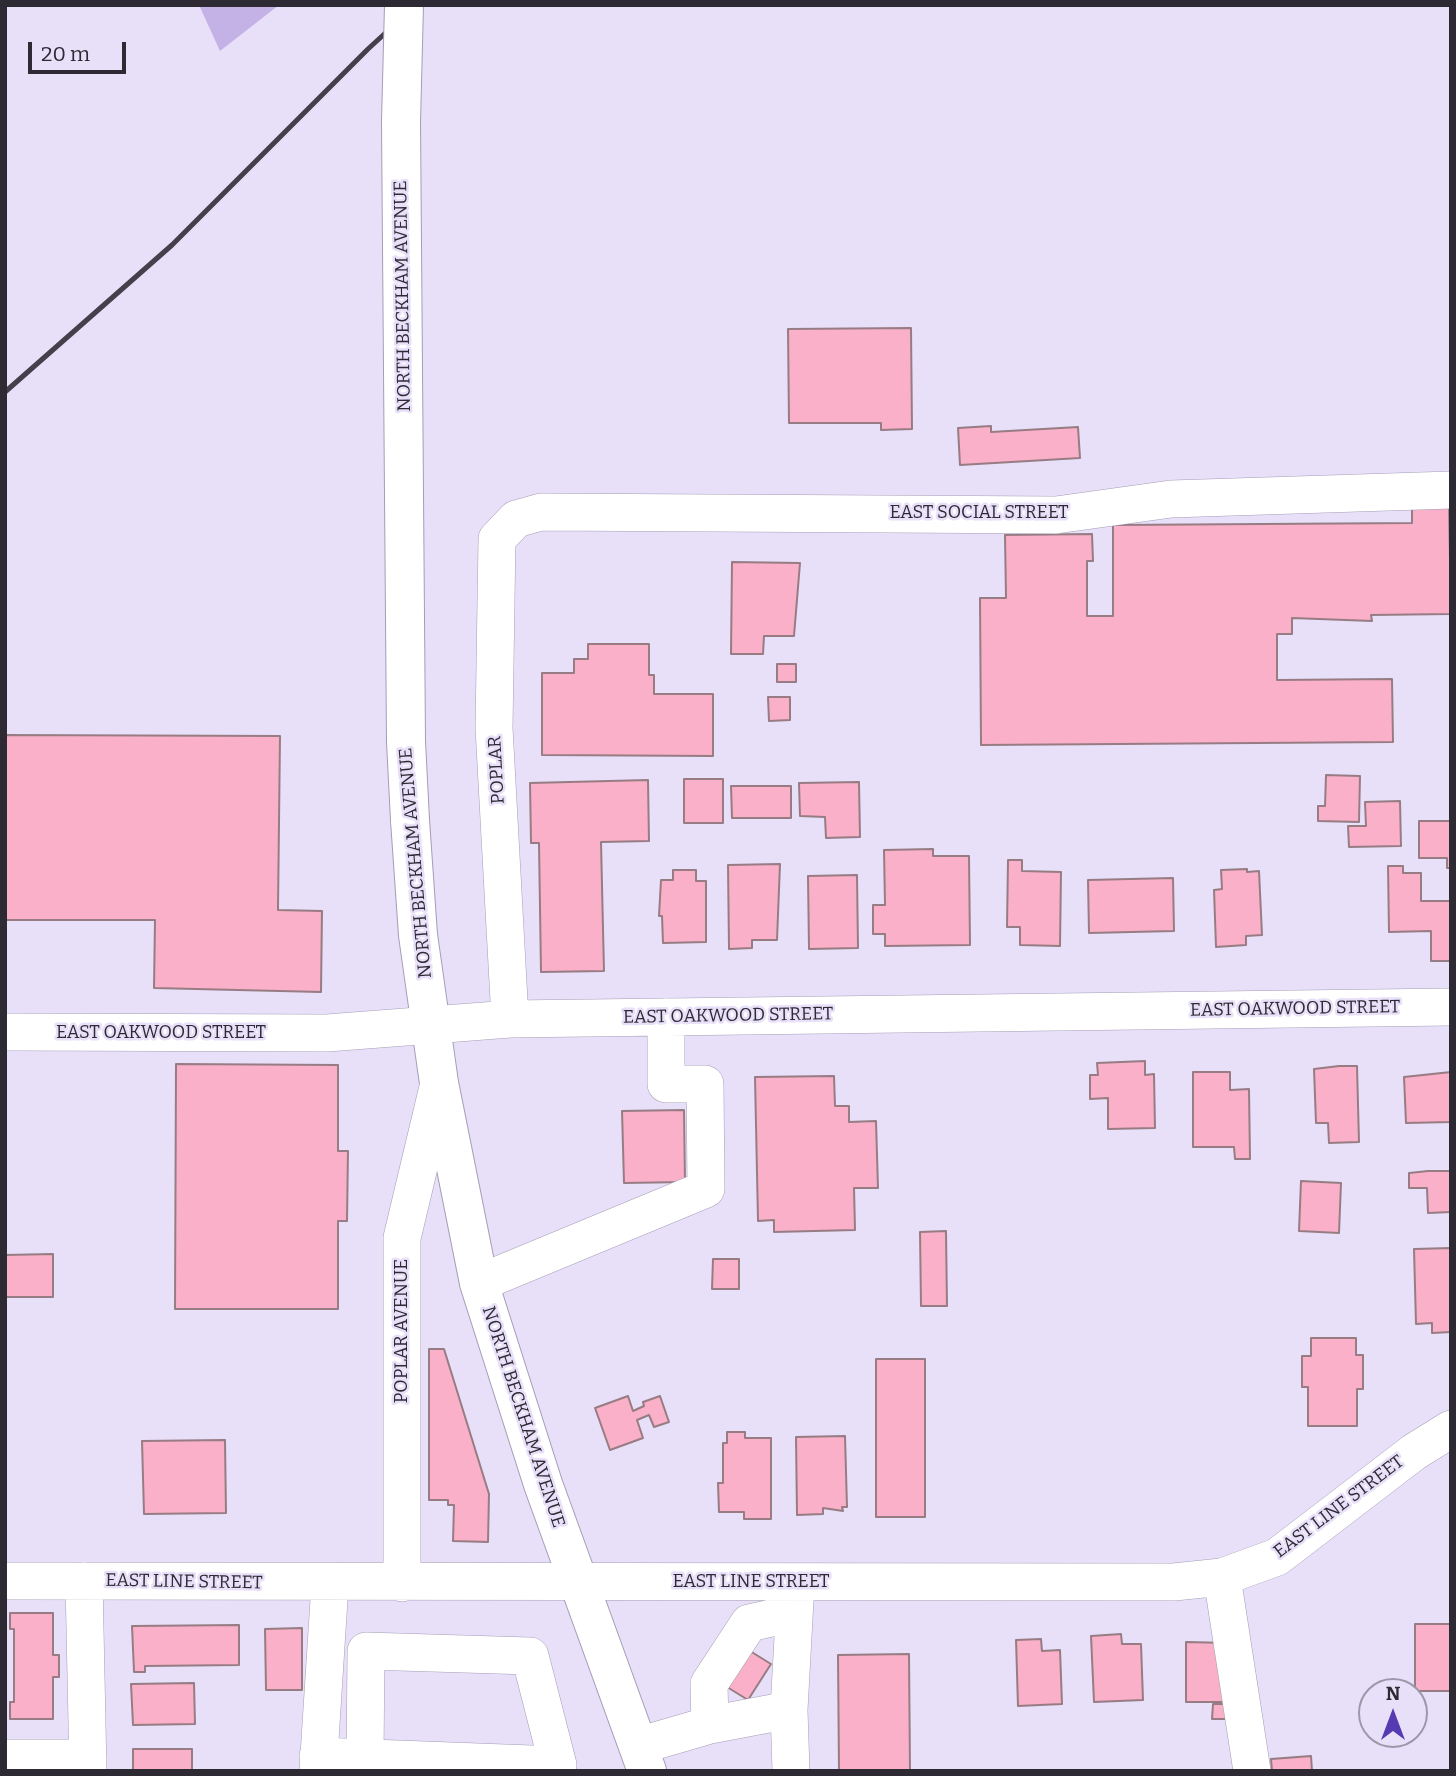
<!DOCTYPE html>
<html>
<head>
<meta charset="utf-8">
<style>
  body { margin:0 }
  #map { position:relative; width:1456px; height:1776px; overflow:hidden; background:#e8e0f9; font-family:Bitter,serif }
  canvas { display:block }
  .frame { position:absolute; inset:0; border:7px solid #2e2a34; pointer-events:none }
  .north { position:absolute; left:1358px; top:1678px; width:70px; height:70px; box-sizing:border-box; background:#e8e0f9; border:2px solid #9e97aa; border-radius:50%; rotate:0deg; font-size:19px; font-weight:700; line-height:28px; text-align:center; color:#2e2a34 }
  .north::after { content:''; display:block; margin:auto; width:24px; height:32px; background:#553ab2; clip-path:polygon(50% 0,100% 100%,50% 72%,0 100%) }
  .scale { position:absolute; left:28px; top:42px; width:98px; height:32px; box-sizing:border-box; border:4px solid #2e2a34; border-top:0; padding-left:9px; font-size:21px; line-height:24px; white-space:nowrap; color:#2e2a34; -webkit-text-stroke:5px #e8e0f9; paint-order:stroke }
</style>
</head>
<body>
<div id="map">
<canvas width="1456" height="1776"></canvas>
<div class="frame"></div>
<div class="north">N</div>
<div class="scale">20 m</div>
</div>
<script>
const context = document.querySelector('canvas').getContext('2d');
context.lineJoin = 'round';
function fillPath(path, color) {
  context.fillStyle = color;
  context.fill(path, 'evenodd');
}
function stroke(path, color, width, dash) {
  context.strokeStyle = color;
  context.lineWidth = width;
  context.lineCap = dash ? 'butt' : 'round';
  context.setLineDash(dash || []);
  context.stroke(path);
}
function write(font, color, halo, rows, align = 'center') {
  context.font = font + ' Bitter,serif';
  context.lineWidth = 5;
  context.setLineDash([]);
  context.textBaseline = 'middle';
  context.strokeStyle = halo;
  context.fillStyle = color;
  for (const [text, x, y, turn = 0] of rows) {
    context.save();
    context.translate(x, y);
    context.rotate((+turn || 0) * Math.PI / 180);
    context.textAlign = isNaN(turn) ? turn : align;
    if (halo) context.strokeText(text, 0, 0);
    context.fillText(text, 0, 0);
    context.restore();
  }
}
fillPath(new Path2D(`
  M199 5H279L220 51Z`), '#c4b1e6');
const building = new Path2D(`
  M911 328 912 429 881 430V423H789L788 329Z
  M991 426V432L1078 427 1080 458 960 465 958 428Z
  M1449 503 1451 614 1371 615 1372 621 1292 618V634H1277V680L1392 679 1393 742 981 745 980 598H1006L1005 535 1092 534 1093 561H1087V616H1113V525L1412 523V504Z
  M732 562 800 563 794 636H764L763 654H731Z
  M588 644H649V675H654V694H713V756L542 755V673H574V659H588Z
  M777 664H796V682H777Z
  M768 697H790V720L769 721Z
  M5 735 280 736 278 910 322 911 321 992 154 988 155 920H5Z
  M1326 775 1360 776 1359 822 1318 821V806H1325Z
  M684 779H723V823H684Z
  M648 780 649 841 601 842 604 971 541 972 539 843H531L530 783Z
  M859 782 860 837 826 838 825 817 800 816 799 783Z
  M731 786H791V818H732Z
  M1400 801 1401 846 1349 847 1348 826H1366L1365 802Z
  M1419 821H1451V868H1447V858H1419Z
  M933 849V856H969L970 945 885 946V934H873V905H885L884 850Z
  M1008 860H1022V871L1061 872 1060 946 1020 945V927H1007Z
  M780 864 777 940H752V948L729 949 728 865Z
  M1388 866H1403V873H1421V901H1451V961H1431V931L1389 932Z
  M1247 869V872L1259 871 1262 935 1246 936V945L1216 947 1214 890 1222 889 1221 870Z
  M673 870H696V881H706V942L663 943 662 916H659L661 880H673Z
  M857 875 858 948 809 949 808 876Z
  M1173 878 1174 931 1089 933 1088 880Z
  M1145 1061V1075L1154 1074 1155 1128 1108 1129V1098L1090 1099V1075H1098L1097 1063Z
  M176 1064 338 1065V1151H348L347 1221H338V1309H175Z
  M1339 1066H1357L1359 1142 1329 1143 1328 1123H1316L1314 1069Z
  M1193 1072H1230V1090L1249 1089 1250 1159H1235L1234 1147H1193Z
  M1451 1072V1122L1406 1123 1404 1077Z
  M834 1076 835 1106H849V1122L876 1121 878 1188H854L855 1230 774 1232V1220L758 1221 755 1077Z
  M684 1110 685 1182 624 1183 622 1111Z
  M1428 1171H1451V1212L1428 1213 1427 1188H1409V1173Z
  M1301 1181 1341 1183 1339 1233 1299 1231Z
  M946 1231 947 1306H921L920 1232Z
  M1451 1248V1332L1432 1333V1323L1416 1324 1414 1249Z
  M53 1254V1297H5V1255Z
  M713 1259H739V1289H712Z
  M1311 1338H1356V1355H1363V1389H1357V1426H1308V1387H1302V1356H1311Z
  M429 1349H444L489 1494 488 1542 453 1541 454 1505H448V1500H429Z
  M876 1359H925V1517H876Z
  M628 1396 633 1411 644 1406 643 1402 660 1396 669 1422 654 1427 649 1415 637 1420 643 1438 610 1450 595 1408Z
  M727 1432H745V1438H771V1519H744V1512H719L718 1483H723V1443H727Z
  M845 1436 847 1507H842L843 1511 823 1508V1514L797 1515 796 1437Z
  M225 1440 226 1513 144 1514 142 1441Z
  M10 1613H53V1655H59V1677H53V1719H10V1702H14V1629H10Z
  M1415 1624H1451V1691H1415Z
  M239 1625V1665L145 1666V1672H134L132 1626Z
  M302 1628V1690H266L265 1629Z
  M1121 1634 1122 1644H1141L1143 1700 1094 1702 1091 1636Z
  M1041 1639 1042 1651 1060 1650 1062 1704 1018 1706 1016 1640Z
  M1186 1642 1229 1643 1228 1702H1186Z
  M742 1646 771 1664 748 1700 719 1682Z
  M909 1654 910 1771H839L838 1655Z
  M194 1683 195 1724 133 1725 131 1684Z
  M1213 1704H1235L1234 1719H1212Z
  M133 1749H192V1771H133Z
  M1311 1756 1312 1771H1272L1271 1759Z`);
fillPath(building, '#f9b0c8');
stroke(building, '#977c84', 2);
const minor = new Path2D(`
  M510 1019 494 728 497 539 516 519 541 512 1056 515 1171 499 1451 490
  M5 1032 327 1033 510 1019 1451 1007
  M479 1283 706 1189 705 1084H666V1017
  M1222 1577 1252 1771
  M5 1581 1174 1582 1222 1577 1277 1557 1414 1452 1451 1429
  M84 1581 88 1771
  M402 1583V1238L439 1083
  M710 1725 709 1684 749 1623 794 1613
  M638 1746 710 1725 789 1710
  M318 1756 558 1765 530 1656 366 1651 365 1759
  M5 1758H88
  M318 1771 330 1584
  M791 1771 789 1710 796 1582`);
const major = new Path2D(`
  M410 820 418 935 439 1083 479 1283 543 1484 647 1771`);
stroke(minor, '#a59db5', 38);
stroke(major, '#a59db5', 40);
stroke(minor, '#fff', 37);
stroke(major, '#fff', 38);
stroke(new Path2D(`
  M5 392 172 245 368 49 416 5`), '#443f4b', 5);
const majorBridge = new Path2D(`
  M404 5 401 122 406 742 410 820`);
stroke(majorBridge, '#a59db5', 40, []);
stroke(majorBridge, '#fff', 38);
write('18px', '#2e2a34', '#e8e0f9', [
  ["NORTH BECKHAM AVENUE",403,296,-91],
  ["EAST SOCIAL STREET",979,513],
  ["POPLAR",497,770,-93],
  ["NORTH BECKHAM AVENUE",416,863,-95],
  ["EAST OAKWOOD STREET",1295,1009,-1],
  ["EAST OAKWOOD STREET",728,1016,-1],
  ["EAST OAKWOOD STREET",161,1033],
  ["POPLAR AVENUE",402,1331,-90],
  ["NORTH BECKHAM AVENUE",523,1417,72],
  ["EAST LINE STREET",1339,1507,-37],
  ["EAST LINE STREET",184,1582,1],
  ["EAST LINE STREET",751,1582]
]);
</script>
</body>
</html>
